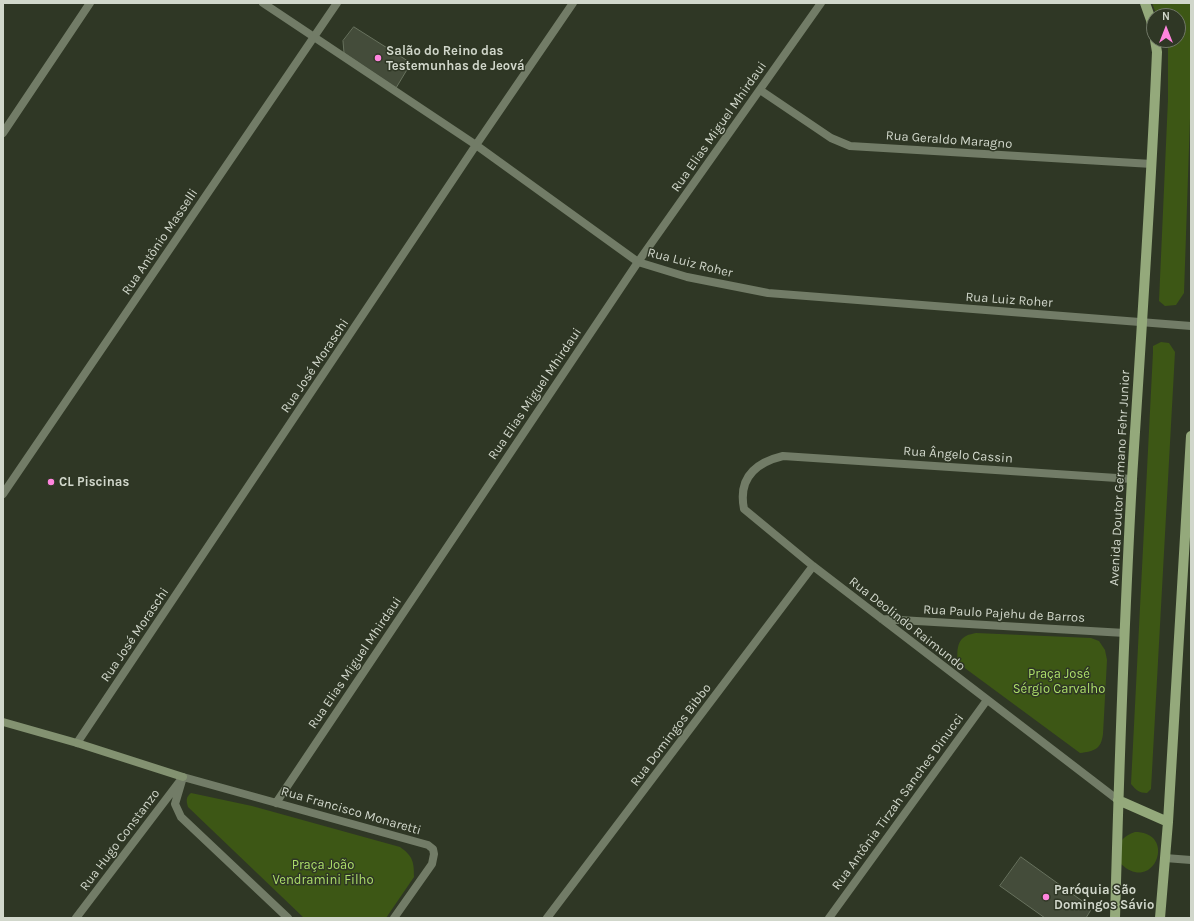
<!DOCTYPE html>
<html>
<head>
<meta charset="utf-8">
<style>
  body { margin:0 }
  #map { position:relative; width:1194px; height:921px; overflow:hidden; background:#2f3725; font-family:Karla,sans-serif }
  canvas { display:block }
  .frame { position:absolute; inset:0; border:4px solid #d1d7cb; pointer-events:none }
  .north { position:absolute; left:1146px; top:8px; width:40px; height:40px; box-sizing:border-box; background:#2f3725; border:1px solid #707767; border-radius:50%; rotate:0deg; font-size:11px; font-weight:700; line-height:16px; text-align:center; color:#d1d7cb }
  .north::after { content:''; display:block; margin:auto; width:14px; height:18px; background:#ff85de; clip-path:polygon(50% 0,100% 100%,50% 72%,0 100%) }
</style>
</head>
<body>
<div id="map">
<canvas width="1194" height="921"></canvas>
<div class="frame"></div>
<div class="north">N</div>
</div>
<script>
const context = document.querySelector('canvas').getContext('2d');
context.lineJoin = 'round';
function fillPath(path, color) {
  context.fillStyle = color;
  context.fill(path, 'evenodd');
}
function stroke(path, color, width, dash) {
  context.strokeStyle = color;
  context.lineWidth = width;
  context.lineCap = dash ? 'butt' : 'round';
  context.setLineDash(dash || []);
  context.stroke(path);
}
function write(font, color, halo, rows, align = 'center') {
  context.font = font + ' Karla,sans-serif';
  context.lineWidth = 3;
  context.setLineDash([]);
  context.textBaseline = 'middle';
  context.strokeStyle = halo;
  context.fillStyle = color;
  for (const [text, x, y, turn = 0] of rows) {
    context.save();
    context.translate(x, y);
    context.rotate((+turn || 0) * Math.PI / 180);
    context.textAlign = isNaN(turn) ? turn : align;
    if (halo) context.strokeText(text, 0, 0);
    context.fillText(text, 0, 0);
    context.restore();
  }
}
fillPath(new Path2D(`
  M1152 3H1191V89L1184 293 1176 305 1165 306 1159 301 1168 99V48L1165 40H1178V16H1157Z
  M1161 342 1169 343 1175 352 1151 789 1147 793C1139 793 1136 790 1131 784L1153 352V346Z
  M976 633 1091 638 1099 641 1105 650 1107 660 1103 734C1101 750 1094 751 1080 753L958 663C957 654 956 641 966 636 969 634 973 634 976 633Z
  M191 793 252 806 400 847C413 856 414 862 414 877L386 918H304L188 807C186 800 186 797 191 793Z
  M1135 832C1178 832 1154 895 1121 864 1120 848 1115 839 1135 832Z`), '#3d5715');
const building = new Path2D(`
  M354 27 411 63 396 88 344 53 343 41Z
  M1021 857 1092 908 1086 918H1045L1000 886Z`);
fillPath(building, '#444c3a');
stroke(building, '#68725e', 1);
stroke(new Path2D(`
  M263 3 476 145 638 262 687 277 768 293 1191 326
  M760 90 831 138 850 146 1152 164
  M3 133 90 3
  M3 494 337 3
  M882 619 1125 633
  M77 743 476 145 573 3
  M183 777 428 845 433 849 434 854 432 864 394 918
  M183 777 175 804 181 817 288 918
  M1118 800 813 566 744 509C738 479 754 463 783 456L1132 479
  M276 803 638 262 821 3
  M1165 858 1191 860
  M76 918 180 781
  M547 918 813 566
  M829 918 987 700`), '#727c67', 8);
stroke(new Path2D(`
  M3 722 77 743 183 777`), '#839271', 8);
stroke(new Path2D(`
  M1145 3 1151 20 1154 36
  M1118 800 1168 822
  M1115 918C1119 771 1124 625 1132 479 1141 336 1151 195 1157 52L1155 40
  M1160 918 1168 822 1191 436`), '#94a97b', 10);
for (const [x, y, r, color] of [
  [378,58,4,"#ff85de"],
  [51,482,4,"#ff85de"],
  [1046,897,4,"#ff85de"]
]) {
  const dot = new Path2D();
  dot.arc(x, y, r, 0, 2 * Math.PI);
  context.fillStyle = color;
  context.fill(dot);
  stroke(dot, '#2f3725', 1.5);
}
write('bold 13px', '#d1d7cb', '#2f3725', [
  ["Salão do Reino das",386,51],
  ["Testemunhas de Jeová",386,66],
  ["CL Piscinas",59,482],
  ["Paróquia São",1054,890],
  ["Domingos Sávio",1054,905]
], 'left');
write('13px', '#d1d7cb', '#2f3725', [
  ["Rua Elias Miguel Mhirdaui",719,127,-55],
  ["Rua Geraldo Maragno",949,140,4],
  ["Rua Antônio Masselli",160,242,-56],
  ["Rua Luiz Roher",690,263,14],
  ["Rua Luiz Roher",1009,300,4],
  ["Rua José Moraschi",315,366,-56],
  ["Rua Elias Miguel Mhirdaui",535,394,-56],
  ["Rua Ângelo Cassin",958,455,4],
  ["Avenida Doutor Germano Fehr Junior",1120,478,-87],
  ["Rua Paulo Pajehu de Barros",1004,614,3],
  ["Rua Deolindo Raimundo",907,624,38],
  ["Rua José Moraschi",135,635,-56],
  ["Rua Elias Miguel Mhirdaui",355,663,-56],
  ["Rua Domingos Bibbo",671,735,-53],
  ["Rua Antônia Tirzah Sanches Dinucci",898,802,-54],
  ["Rua Francisco Monaretti",351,811,16],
  ["Rua Hugo Constanzo",120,840,-53]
]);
write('13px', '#addf6a', '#2f3725', [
  ["Praça José",1059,674],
  ["Sérgio Carvalho",1059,689],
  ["Praça João",323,865],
  ["Vendramini Filho",323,880]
]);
</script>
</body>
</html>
